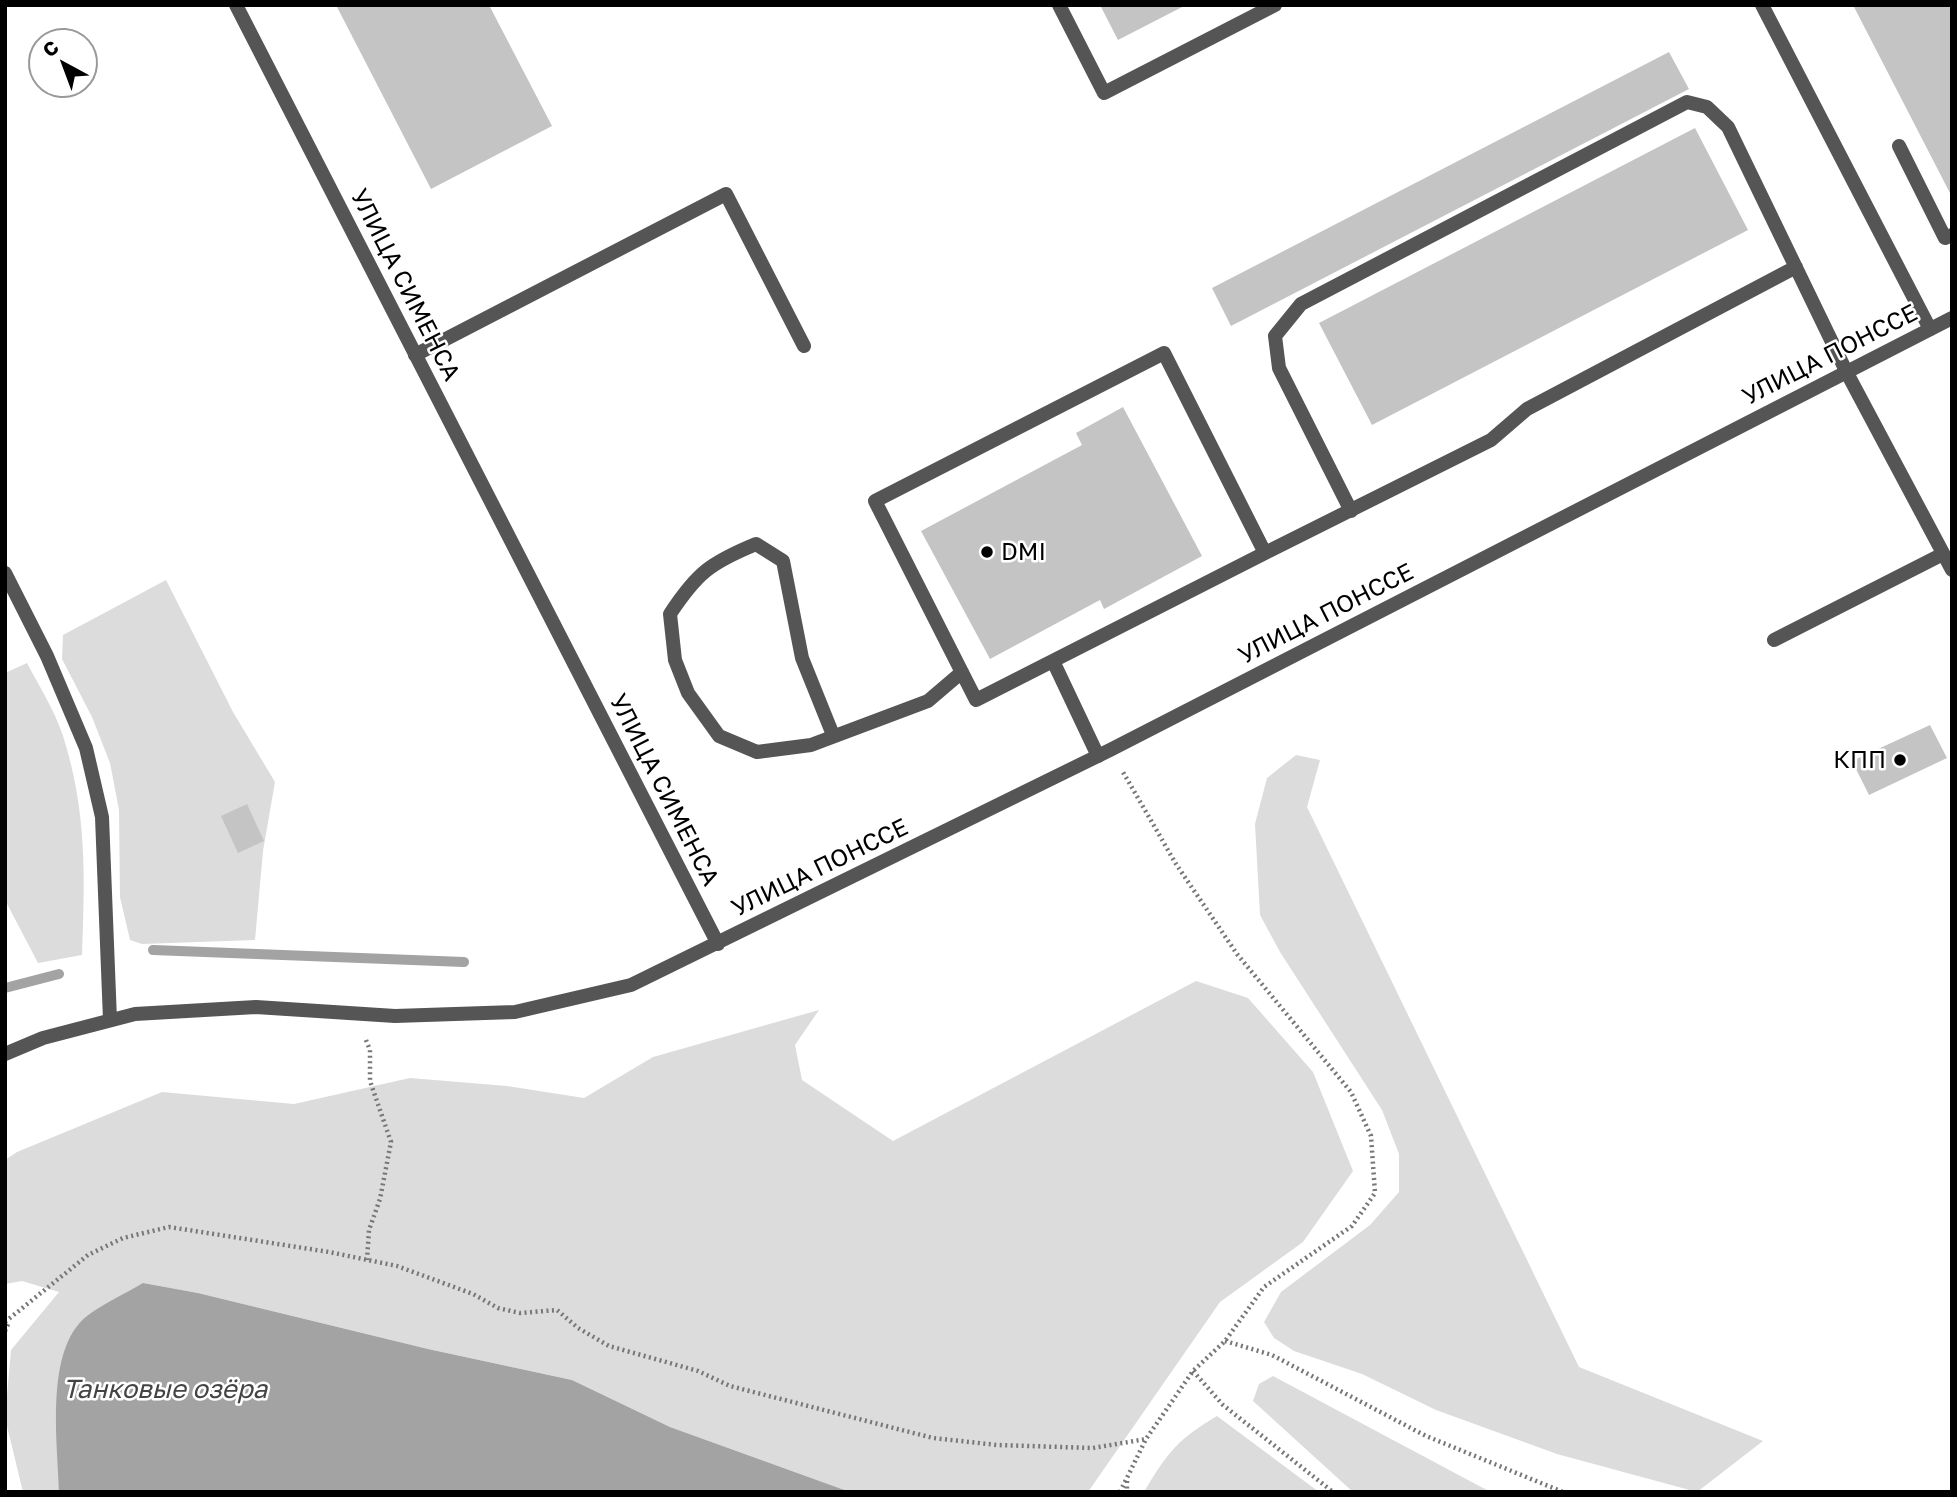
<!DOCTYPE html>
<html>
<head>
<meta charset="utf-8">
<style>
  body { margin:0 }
  #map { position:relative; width:1957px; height:1497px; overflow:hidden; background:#fff; font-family:"Golos Text",sans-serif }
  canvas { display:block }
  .frame { position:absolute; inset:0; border:7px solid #000; pointer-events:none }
  .north { position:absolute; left:28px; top:28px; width:70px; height:70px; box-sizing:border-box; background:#fff; border:2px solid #999; border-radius:50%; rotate:319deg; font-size:19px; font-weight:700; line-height:28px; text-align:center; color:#000 }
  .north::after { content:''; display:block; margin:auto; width:24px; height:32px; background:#000; clip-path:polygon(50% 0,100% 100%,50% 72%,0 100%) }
</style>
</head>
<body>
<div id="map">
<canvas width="1957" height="1497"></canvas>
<div class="frame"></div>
<div class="north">С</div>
</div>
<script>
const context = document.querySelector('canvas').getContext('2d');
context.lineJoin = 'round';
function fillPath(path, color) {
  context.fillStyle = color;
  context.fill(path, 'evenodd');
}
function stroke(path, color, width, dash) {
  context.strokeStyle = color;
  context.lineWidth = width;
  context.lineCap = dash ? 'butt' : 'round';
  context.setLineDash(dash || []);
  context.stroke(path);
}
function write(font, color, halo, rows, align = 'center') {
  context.font = font + ' "Golos Text",sans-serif';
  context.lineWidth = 5;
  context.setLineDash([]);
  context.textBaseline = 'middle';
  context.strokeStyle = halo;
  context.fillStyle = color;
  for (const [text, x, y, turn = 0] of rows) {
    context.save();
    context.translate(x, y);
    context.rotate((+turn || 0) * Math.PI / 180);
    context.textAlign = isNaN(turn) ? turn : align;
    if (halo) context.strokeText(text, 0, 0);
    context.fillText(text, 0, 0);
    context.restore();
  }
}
fillPath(new Path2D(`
  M166 580 233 712 275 782 263 851 255 940 142 944 130 940 120 897 119 810 110 763 92 717 62 659 63 635Z
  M27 663C39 686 55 711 63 736 87 811 85 877 82 955L38 963 5 900V673Z
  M1296 755 1320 760 1307 807 1579 1367 1763 1441 1697 1492 1557 1454 1436 1410 1362 1374 1294 1351 1274 1338 1264 1322 1281 1292 1370 1225 1399 1192V1154L1382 1110 1280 952 1260 915 1255 824 1267 778Z
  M1196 981 1248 998 1313 1072 1353 1171 1303 1242 1220 1302 1088 1492H850L670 1427 572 1380 428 1349 198 1293 143 1283 57 1394 59 1492H23L5 1418 11 1350 59 1292 22 1281 5 1284V1160L17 1152 162 1092 294 1104 410 1078 507 1086 584 1098 653 1057 819 1010 795 1045 802 1080 893 1141Z
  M1273 1376 1483 1488 1491 1492H1353L1253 1401 1259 1384Z
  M1217 1416 1319 1492H1144C1167 1453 1178 1439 1217 1416Z`), '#dcdcdc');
fillPath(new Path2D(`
  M143 1283 198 1293 428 1349 572 1380 670 1427 850 1492H59C58 1443 44 1350 87 1316 104 1303 125 1294 143 1283Z`), '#a3a3a3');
stroke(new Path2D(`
  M153 950 464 962
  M5 988 59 974`), '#a3a3a3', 10);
fillPath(new Path2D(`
  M336 5H489L552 126 431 189Z
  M1100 5H1186L1118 40Z
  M1853 5H1952V197Z
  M1669 52 1689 89 1231 326 1212 288Z
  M1695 128 1748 230 1372 425 1319 323Z
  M1123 407 1202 556 1104 609 1100 600 990 659 921 531 1082 445 1076 433Z
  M1930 725 1947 758 1869 795 1852 761Z
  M247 804 264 841 238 853 221 816Z`), '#c4c4c4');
stroke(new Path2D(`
  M366 1040 370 1050V1081L391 1142 380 1199 369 1230 367 1260
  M5 1322 88 1255 123 1238 169 1227 329 1252 397 1266 473 1294 498 1308 520 1313 557 1310 578 1328 609 1346 698 1371 730 1386 933 1438 997 1445 1093 1448 1146 1439
  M5 1331 9 1322
  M1225 1341 1272 1355 1426 1436 1563 1492
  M1193 1371 1223 1405 1333 1492
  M1127 1481V1492
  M1120 1492 1146 1439 1193 1371 1225 1341 1264 1287 1352 1226 1375 1193 1371 1136 1351 1092 1237 954 1176 864 1123 772`), '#777', 4.5, [2, 3.5]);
stroke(new Path2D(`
  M1059 5 1104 93 1275 5
  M1762 5 1930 329
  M1899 146 1945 238 1952 235
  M1164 353 1265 553 976 700 875 501Z
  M415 355 726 194 804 346
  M1351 511 1279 368 1275 336 1301 304 1687 102 1707 107 1728 127 1847 373 1952 570
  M1265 553 1491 440 1527 409 1796 267
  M5 573 47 656 86 748 102 817 110 1020
  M1774 640 1943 554
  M1053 661 1098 756
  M833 735 802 658 783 561 756 544C710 563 697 573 670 614L675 660 688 693 719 736 757 752 811 745 928 701 962 672`), '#555', 14);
stroke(new Path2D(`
  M236 5 718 944
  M5 1054 43 1038 135 1014 256 1007 395 1016 515 1012 631 985 1110 750 1952 318`), '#555', 14);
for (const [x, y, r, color] of [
  [987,552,7,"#000"],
  [1900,760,7,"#000"]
]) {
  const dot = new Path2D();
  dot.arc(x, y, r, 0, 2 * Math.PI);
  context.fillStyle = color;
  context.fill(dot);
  stroke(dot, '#fff', 2.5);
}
write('24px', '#000', '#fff', [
  ["УЛИЦА СИМЕНСА",405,285,63],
  ["УЛИЦА ПОНССЕ",1830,355,-27],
  ["УЛИЦА ПОНССЕ",1326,614,-27],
  ["УЛИЦА СИМЕНСА",664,790,63],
  ["УЛИЦА ПОНССЕ",820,868,-26]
]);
write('24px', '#000', '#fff', [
  ["DMI",1001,552],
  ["КПП",1886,760,"right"]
], 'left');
write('italic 26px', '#444', '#fff', [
  ["Танковые озёра",165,1390]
]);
</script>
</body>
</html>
